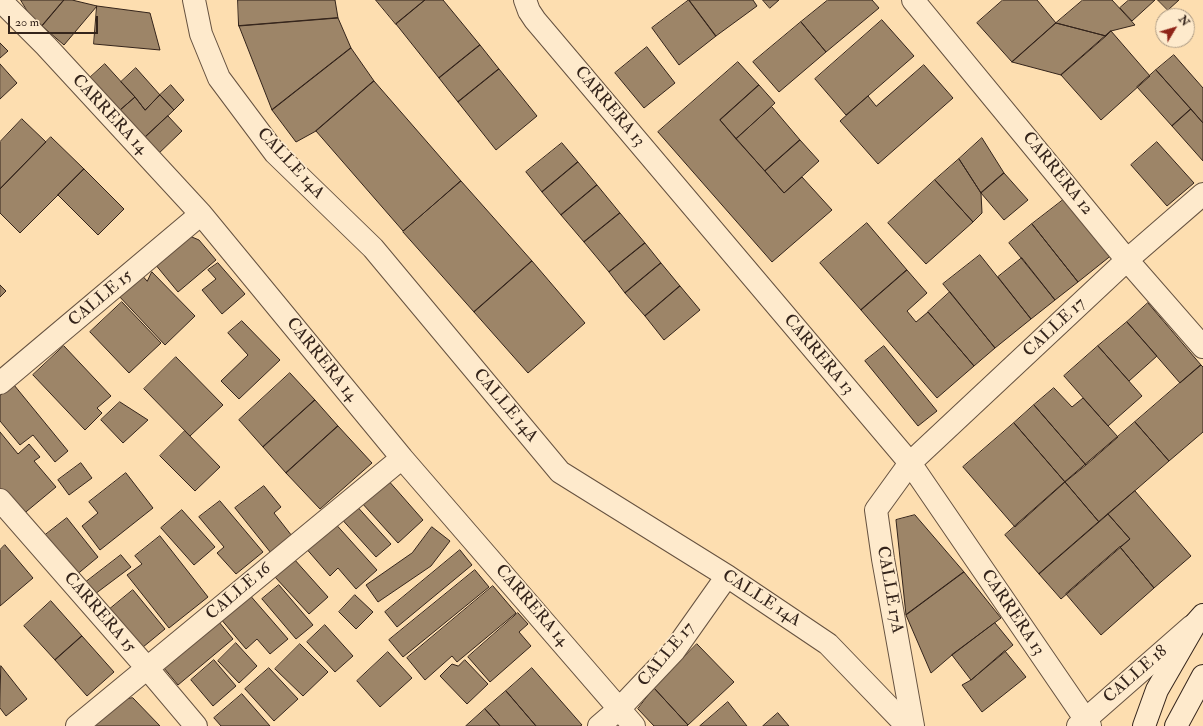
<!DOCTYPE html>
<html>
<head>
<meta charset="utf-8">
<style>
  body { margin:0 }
  #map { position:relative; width:1203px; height:726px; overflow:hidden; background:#fddeb0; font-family:"IM FELL Double Pica",serif }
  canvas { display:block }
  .north { position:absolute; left:1155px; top:8px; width:40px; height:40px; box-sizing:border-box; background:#feeacc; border:1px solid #ad9b85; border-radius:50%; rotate:52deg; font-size:11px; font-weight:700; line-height:16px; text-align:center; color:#34241b }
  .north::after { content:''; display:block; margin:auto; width:14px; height:18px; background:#8f2418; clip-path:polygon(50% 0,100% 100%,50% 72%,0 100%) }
  .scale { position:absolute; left:8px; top:16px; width:90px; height:18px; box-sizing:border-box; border:2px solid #34241b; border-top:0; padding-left:5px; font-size:12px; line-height:14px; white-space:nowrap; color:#34241b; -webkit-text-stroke:3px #feeacc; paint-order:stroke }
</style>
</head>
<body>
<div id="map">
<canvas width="1203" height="726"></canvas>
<div class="north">N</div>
<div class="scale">20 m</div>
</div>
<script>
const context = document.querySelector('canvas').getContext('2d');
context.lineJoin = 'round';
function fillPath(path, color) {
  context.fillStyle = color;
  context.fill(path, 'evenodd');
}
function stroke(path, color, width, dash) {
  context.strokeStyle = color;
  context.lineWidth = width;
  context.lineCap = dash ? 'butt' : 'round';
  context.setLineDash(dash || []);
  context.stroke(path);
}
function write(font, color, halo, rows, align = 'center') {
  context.font = font + ' "IM FELL Double Pica",serif';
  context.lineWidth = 3.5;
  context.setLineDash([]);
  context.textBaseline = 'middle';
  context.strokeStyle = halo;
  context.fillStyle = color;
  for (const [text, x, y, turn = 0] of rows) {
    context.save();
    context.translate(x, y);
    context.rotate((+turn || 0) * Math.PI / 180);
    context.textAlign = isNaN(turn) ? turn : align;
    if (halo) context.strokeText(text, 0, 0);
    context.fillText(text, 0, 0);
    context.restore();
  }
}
const building = new Path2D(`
  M21 0H64L42 26 29 14Z
  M64 0H72L97 6 64 45 42 26Z
  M238 0H335L338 18 239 26Z
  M376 0H425L396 24Z
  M425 0H443L480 45 439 78 396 24Z
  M689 0 716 36 679 65 652 28Z
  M689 0H753L757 6 716 36Z
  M763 0H779L770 8Z
  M828 0H872L879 8 826 52 801 22Z
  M1003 0H1037L1056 23 1012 62 977 23Z
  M1083 0H1112L1135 25 1111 31 1106 36 1056 23Z
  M1129 0H1155L1132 21 1120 8Z
  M1158 0H1179L1168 10Z
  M97 6 150 13 160 50 94 44Z
  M338 18 351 48 272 110 239 26Z
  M882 20 914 56 846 115 815 79Z
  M801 22 826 52 779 92 753 62Z
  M1056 23 1106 36 1061 75 1012 62Z
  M1111 31 1150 76 1101 120 1061 75Z
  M0 43 8 51 0 58Z
  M480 45 499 69 458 102 439 78Z
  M647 47 675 83 644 108 615 73Z
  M351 48 374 81 316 131 296 142 272 110Z
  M1174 55 1203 88V123L1156 70Z
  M738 62 759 85 720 120 784 193 802 177 832 210 772 262 658 132Z
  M0 64 17 83 0 99Z
  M105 64 135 97 112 117 83 84Z
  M924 65 953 98 878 164 840 121 868 96 876 106Z
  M136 68 160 95 145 110 135 97 121 82Z
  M499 69 537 116 496 150 458 102Z
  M1156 70 1191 109 1172 126 1137 87Z
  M374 81 461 181 403 231 316 131Z
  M171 85 184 100 174 110 160 95Z
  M759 85 775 103 736 139 720 120Z
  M160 95 174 110 141 141 112 117 135 97 145 110Z
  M772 107 800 140 765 171 736 139Z
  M1191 109 1203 123V161L1172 126Z
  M168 116 182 131 155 157 141 141Z
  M22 119 46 142 0 189V142Z
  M51 137 84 169 20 233 0 213V189Z
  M982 138 1004 173 981 193 959 159Z
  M800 140 819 161 784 193 765 171Z
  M1157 142 1194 183 1167 206 1131 165Z
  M562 143 578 162 542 192 526 172Z
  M959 159 981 193 982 213 973 222 935 180Z
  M578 162 597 185 561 215 542 192Z
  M84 169 124 209 98 235 58 195Z
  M1004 173 1028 200 1004 220 981 193Z
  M935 180 973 222 926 264 888 223Z
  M461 181 532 261 474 312 403 232Z
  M597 185 620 213 584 242 561 215Z
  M1067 197 1113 254 1078 282 1032 224Z
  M620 213 645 243 609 272 584 242Z
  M867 223 907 270 861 310 820 263Z
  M1032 224 1078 282 1055 300 1009 243Z
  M180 232 199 240 216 260 178 292 150 258Z
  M645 243 661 263 625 293 609 272Z
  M980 255 1031 319 995 348 943 284Z
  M1022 258 1055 300 1031 319 998 277Z
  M532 261 585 323 528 373 474 312Z
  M218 263 245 294 222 314 202 290 216 279 208 270Z
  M661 263 680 286 645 316 625 293Z
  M907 270 927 293 907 311 916 322 928 312 974 366 937 398 861 310Z
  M152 272 195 316 165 345 117 294 140 273 147 281Z
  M0 285 6 291 0 297Z
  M680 286 700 310 664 340 645 316Z
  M950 292 995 348 974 366 928 312Z
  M122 302 161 343 129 373 90 332Z
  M1148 303 1201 365 1180 383 1127 322Z
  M242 321 280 360 239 399 221 381 248 355 228 333Z
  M1127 322 1157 356 1129 381 1098 346Z
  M64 346 111 396 97 408 102 413 85 430 33 375Z
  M884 346 937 411 918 426 865 361Z
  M1098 346 1142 396 1108 426 1064 376Z
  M176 357 223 405 190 436 144 389Z
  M1201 365 1203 367V432L1169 461 1135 422Z
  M290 373 315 400 263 447 239 420Z
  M14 385 68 451 55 462 33 435 20 445 0 421V396Z
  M1054 388 1072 407 1083 398 1118 437 1086 465 1034 405Z
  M315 400 338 426 286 473 263 447Z
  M120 402 148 420 123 443 101 420Z
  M1034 405 1086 465 1065 482 1014 423Z
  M1135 422 1169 461 1099 522 1065 482Z
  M1014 423 1065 482 1015 527 963 467Z
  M338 426 372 463 320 509 286 473Z
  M185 431 220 467 195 491 160 456Z
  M0 432 18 454 29 444 40 457 34 461 56 487 21 516 0 490Z
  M81 463 92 478 69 495 58 480Z
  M126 473 153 508 100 550 82 526 98 513 89 502Z
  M387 479 423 520 398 543 361 502Z
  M1065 482 1099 522 1039 574 1005 535Z
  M264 486 281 507 274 513 292 536 271 553 235 508Z
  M1135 491 1191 556 1154 588 1120 547 1130 539 1108 514Z
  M220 501 263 552 236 574 217 553 224 547 199 517Z
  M353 502 391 544 376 557 338 515Z
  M182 510 215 547 194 565 161 528Z
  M1108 514 1130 539 1061 599 1039 574Z
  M915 515 964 572 906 615 896 520Z
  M67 518 98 557 75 576 44 536Z
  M332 520 377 570 356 589 338 568 330 576 304 546Z
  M432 527 450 541 431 566 378 602 366 585 412 553Z
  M160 536 208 597 169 628 127 575 142 564 135 556Z
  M5 545 33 578 0 606V550Z
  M1120 547 1154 588 1101 635 1066 594Z
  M460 550 472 565 397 627 385 612Z
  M121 555 131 567 95 594 86 582Z
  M294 559 328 597 309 614 275 577Z
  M475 570 489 587 403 657 389 640Z
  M964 572 1001 618 952 655 931 673 906 615Z
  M279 585 313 625 296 639 262 599Z
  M493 586 516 613 457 662 452 656 425 680 407 658Z
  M133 590 165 629 137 652 105 613Z
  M248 593 288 639 270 654 257 639 246 649 220 618Z
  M355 595 373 612 356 629 339 612Z
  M51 601 82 636 55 660 24 626Z
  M518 613 528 624 519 632 531 646 490 682 468 657Z
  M214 616 233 639 178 685 159 662Z
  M995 623 1013 645 971 680 952 655Z
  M325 625 353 656 335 672 307 642Z
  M82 636 114 672 87 696 55 660Z
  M236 643 257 666 239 683 218 661Z
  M300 644 328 672 303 696 275 669Z
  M697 644 734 682 688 725 654 688Z
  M1005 651 1026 677 982 712 962 685 971 680Z
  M388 652 412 678 380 707 357 681Z
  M214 660 236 686 213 706 191 680Z
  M465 660 488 684 467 704 440 676 452 664 458 666Z
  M1 666 27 699 6 716 0 708Z
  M269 668 298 699 274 721 245 689Z
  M532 668 582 725 580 726H536L506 691Z
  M654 688 688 725 687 726H654L638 709Z
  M506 691 536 726H500L485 709Z
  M242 694 270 726H221L214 718Z
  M133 698 160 726H93L120 700Z
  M728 702 747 726H700Z
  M485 709 500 726H466Z
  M778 713 789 726H763Z`);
fillPath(building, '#9d8568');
stroke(building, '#34241b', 1);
const minor = new Path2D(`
  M0 0 46 46 201 214 402 458 634 726
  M194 0 201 34 219 78 275 153 373 248 560 472 727 576 828 644 907 726
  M913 0 1127 260 1203 347
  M0 383 201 214
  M0 500 147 668 196 726
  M77 726 402 458
  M599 726 620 708 674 651 727 576
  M1078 726 1192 626
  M1090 726 910 463 1127 260 1203 194`);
const tertiary = new Path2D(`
  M525 0 529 11 535 20 910 463 876 510 883 559 913 726`);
const secondary = new Path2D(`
  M1144 726 1157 690 1195 624 1203 615
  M1176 726 1203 676`);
stroke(minor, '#665240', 24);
stroke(tertiary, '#665240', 24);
stroke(secondary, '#34241b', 24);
stroke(minor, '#feeacc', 22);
stroke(tertiary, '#feeacc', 22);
stroke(secondary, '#feeacc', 22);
write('17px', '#34241b', '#feeacc', [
  ["CARRERA 13",609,107,50],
  ["CARRERA 14",109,115,47],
  ["CALLE 14A",290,164,47],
  ["CARRERA 12",1057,174,51],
  ["CALLE 15",101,299,-40],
  ["CALLE 17",1055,328,-43],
  ["CARRERA 13",818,355,50],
  ["CARRERA 14",321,360,51],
  ["CALLE 14A",505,406,50],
  ["CALLE 17A",889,590,80],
  ["CALLE 16",239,592,-40],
  ["CALLE 14A",761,599,33],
  ["CARRERA 14",531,606,49],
  ["CARRERA 15",99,613,49],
  ["CARRERA 13",1012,613,56],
  ["CALLE 17",667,655,-50],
  ["CALLE 18",1136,675,-41]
]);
</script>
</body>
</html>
